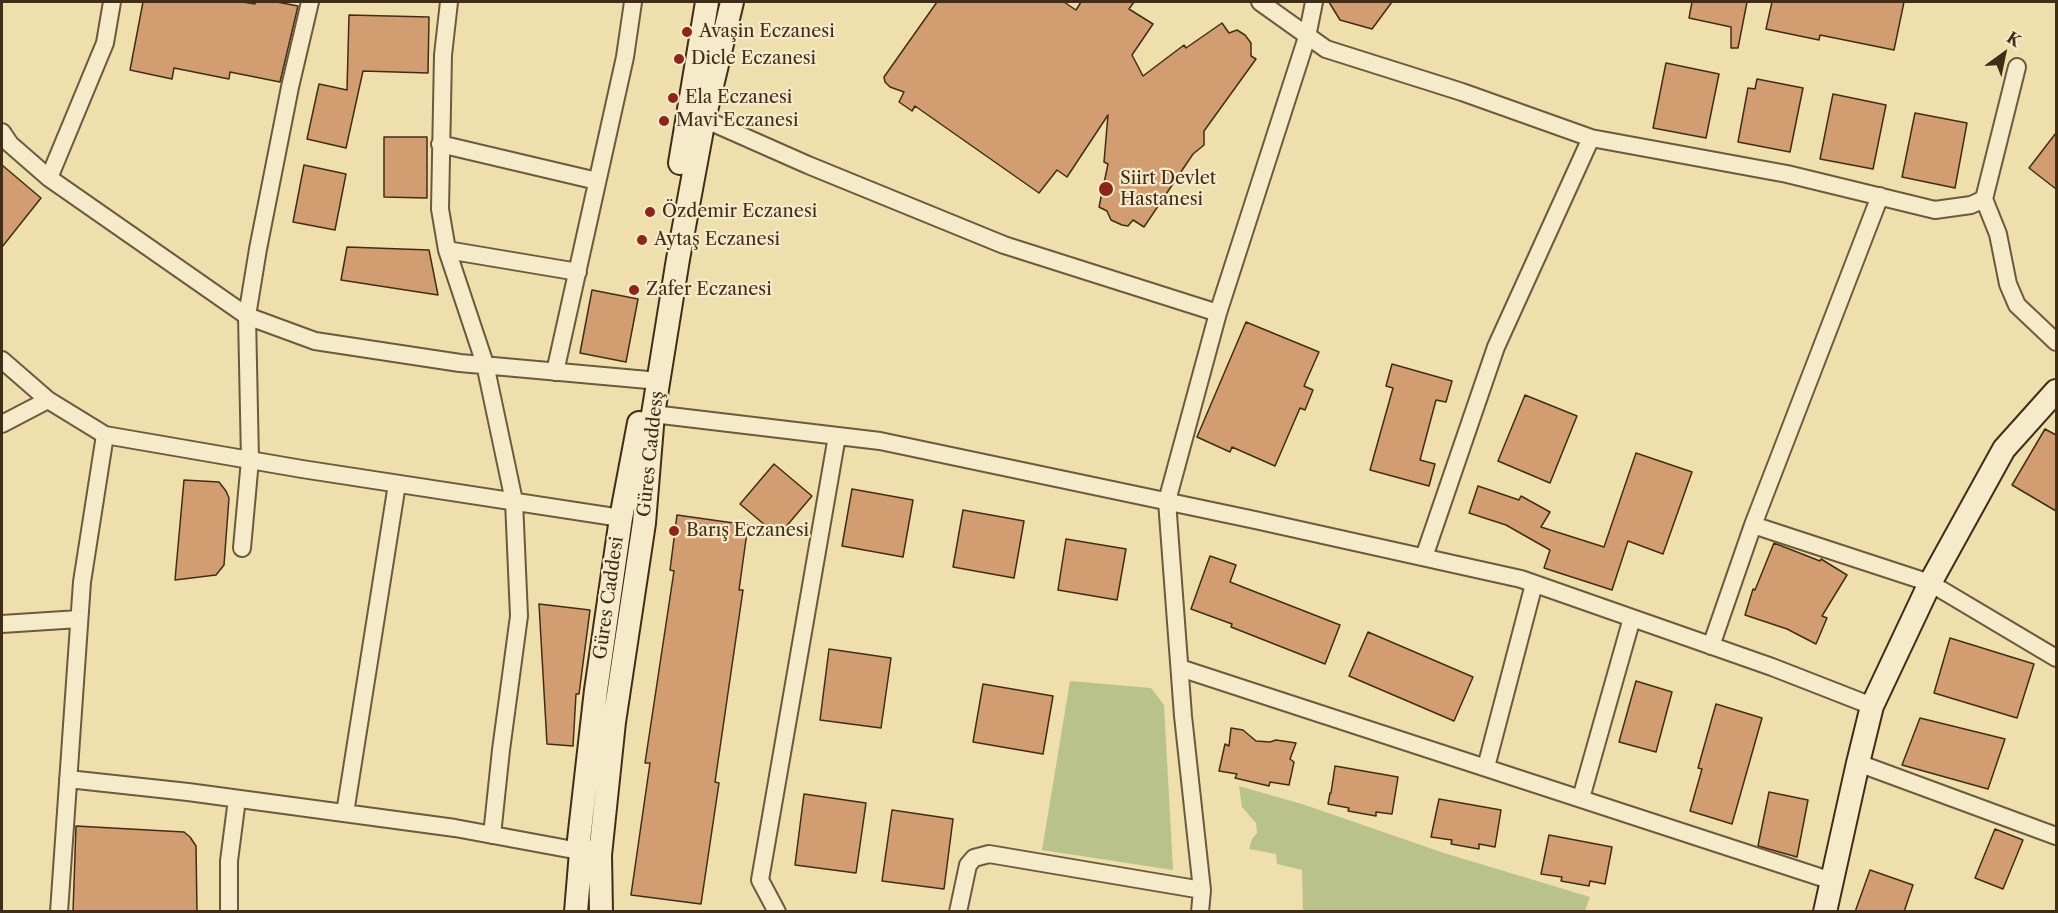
<!DOCTYPE html>
<html>
<head>
<meta charset="utf-8">
<style>
  body { margin:0 }
  #map { position:relative; width:2058px; height:913px; overflow:hidden; background:#efdfad; font-family:"Libre Caslon Text",serif }
  canvas { display:block }
  .frame { position:absolute; inset:0; border:3px solid #412d17; pointer-events:none }
  .north { position:absolute; left:1974px; top:24px; width:60px; height:60px; -webkit-text-stroke:4px #f5eaca; paint-order:stroke; rotate:33deg; font-size:16px; font-weight:700; line-height:24px; text-align:center; color:#412d17 }
  .north::after { content:''; display:block; margin:auto; width:21px; height:27px; background:#412d17; clip-path:polygon(50% 0,100% 100%,50% 72%,0 100%) }
</style>
</head>
<body>
<div id="map">
<canvas width="2058" height="913"></canvas>
<div class="frame"></div>
<div class="north">K</div>
</div>
<script>
const context = document.querySelector('canvas').getContext('2d');
context.lineJoin = 'round';
function fillPath(path, color) {
  context.fillStyle = color;
  context.fill(path, 'evenodd');
}
function stroke(path, color, width, dash) {
  context.strokeStyle = color;
  context.lineWidth = width;
  context.lineCap = dash ? 'butt' : 'round';
  context.setLineDash(dash || []);
  context.stroke(path);
}
function write(font, color, halo, rows, align = 'center') {
  context.font = font + ' "Libre Caslon Text",serif';
  context.lineWidth = 4.5;
  context.setLineDash([]);
  context.textBaseline = 'middle';
  context.strokeStyle = halo;
  context.fillStyle = color;
  for (const [text, x, y, turn = 0] of rows) {
    context.save();
    context.translate(x, y);
    context.rotate((+turn || 0) * Math.PI / 180);
    context.textAlign = isNaN(turn) ? turn : align;
    if (halo) context.strokeText(text, 0, 0);
    context.fillText(text, 0, 0);
    context.restore();
  }
}
fillPath(new Path2D(`
  M1070 681 1151 688 1164 705 1173 870 1042 850Z
  M1239 786 1305 805 1444 853 1590 897 1585 911H1303L1302 870 1277 864 1276 854 1249 849 1252 839 1257 833 1256 823 1242 807Z`), '#b9c28a');
const building = new Path2D(`
  M143 2H243L255 4V2H277L298 6 280 82 230 72 229 79 174 68 172 79 130 70Z
  M937 2H1064L1076 10 1081 2H1134L1129 9 1153 24 1132 55 1143 76 1184 45 1186 48 1222 23 1229 33 1237 30 1245 35 1251 43V56L1256 59 1204 131V145L1193 154 1144 227 1133 220 1128 226 1122 225 1111 220 1107 211 1099 207 1108 164 1104 162 1108 115 1067 177 1057 170 1039 193 915 106 912 111 899 102 904 92 890 87 885 82 884 77Z
  M1329 2H1392L1372 29 1340 20Z
  M1692 2H1747L1738 48H1731V27L1689 18Z
  M1772 2H1904L1894 50 1820 35 1819 40 1766 29Z
  M349 15 429 17 428 73 363 71 346 148 307 139 319 84 347 90Z
  M1666 63 1719 74 1706 138 1653 128Z
  M1757 79 1803 88 1790 152 1738 142 1748 88 1755 89Z
  M1833 94 1886 105 1873 169 1820 159Z
  M1915 113 1967 123 1955 188 1902 177Z
  M2056 133V189L2029 168Z
  M384 137H427V198L384 197Z
  M2 165 41 198 2 247Z
  M304 165 346 174 335 230 293 222Z
  M347 247 429 250 438 295 341 280Z
  M592 290 638 299 626 362 580 353Z
  M1246 322 1319 352 1304 386 1313 390 1305 410 1300 408 1275 466 1232 447 1230 452 1197 437Z
  M1392 364 1452 381 1446 402 1436 400 1420 460 1435 464 1429 486 1370 470 1393 388 1386 386Z
  M1525 395 1577 416 1550 483 1498 461Z
  M2045 429 2056 435V511L2012 485Z
  M1636 453 1692 472 1663 554 1628 541 1612 590 1544 568 1550 550 1506 525 1469 513 1478 486 1519 500 1521 496 1550 512 1541 527 1604 547Z
  M774 464 812 496 778 536 740 504Z
  M184 480 219 482 226 491 229 498 224 565 216 575 175 580Z
  M852 489 913 500 903 557 842 546Z
  M963 510 1024 521 1014 578 953 567Z
  M677 515 748 525 739 590H743L715 782 719 783 701 904 631 895 650 763H645L674 571 670 570Z
  M1066 539 1126 549 1117 600 1058 590Z
  M1774 543 1820 561 1821 559 1847 575 1822 616 1827 618 1816 644 1787 629 1745 615 1753 589 1755 590Z
  M1210 556 1236 565 1230 582 1340 625 1325 664 1231 627 1232 624 1191 609Z
  M539 604 590 610 579 694H576L573 746 547 744Z
  M1368 632 1473 677 1454 721 1349 676Z
  M1950 638 2034 664 2017 718 1934 693Z
  M829 649 891 658 881 728 820 720Z
  M1636 681 1672 692 1656 752 1619 742Z
  M983 684 1053 696 1043 754 973 742Z
  M1716 704 1762 718 1732 824 1690 811 1702 769 1698 768Z
  M1920 718 2005 739 1988 789 1902 765Z
  M1231 728 1243 730 1256 741 1270 742 1276 740 1296 743 1290 759 1294 762 1289 785 1270 782 1269 786 1235 778 1237 774 1219 771 1225 744 1229 746Z
  M1335 766 1398 777 1392 814 1376 812V816L1348 811 1349 808 1328 804 1330 793H1331Z
  M1769 792 1808 800 1797 857 1758 846Z
  M804 794 866 803 856 873 795 865Z
  M1439 799 1501 810 1495 847 1479 844V849L1451 844 1452 840 1431 837Z
  M892 810 953 819 944 889 882 881Z
  M76 826 184 832 190 837 196 846 197 912H73Z
  M1995 829 2023 840 2003 889 1975 878Z
  M1549 835 1612 847 1605 884 1590 881 1589 886 1561 881 1562 877 1541 874Z
  M1870 870 1913 885 1904 912H1855Z`);
fillPath(building, '#d29e71');
stroke(building, '#412d17', 1.5);
const street = new Path2D(`
  M449 2 443 55 440 209 447 250 485 364 514 501 519 616 501 750 492 835
  M1260 2 1326 49 1462 92 1591 138 1787 174 1935 210 1971 205 1984 199 2017 67
  M704 119 808 165 1004 245 1218 313
  M2 132 10 144 49 178 247 316 315 341 460 363 659 381
  M440 144 597 181
  M49 178 105 43 112 2
  M1984 199 1998 234 2008 284 2017 305 2056 342
  M447 250 578 272
  M2 360 48 400 105 435 302 469 621 518
  M555 372 625 57 633 2
  M653 414 880 441 1255 520 1521 579 1772 667 1872 706
  M2 424 48 400
  M1753 525 1930 583 2056 658
  M242 548 250 460 247 316 258 249 290 87 310 2
  M1424 557 1496 347 1591 138
  M2 624 79 619
  M1711 646 1753 525 1880 196
  M1180 668 1832 881
  M1858 763 2056 836
  M1486 767 1534 584
  M68 779 188 792 455 828 590 853
  M1581 798 1632 618
  M345 813 397 484
  M59 912 82 582 105 435
  M229 912V861L237 799
  M777 912 760 880 837 436
  M958 912 968 865 974 858 989 854 1202 890
  M1200 912 1202 890 1183 716 1167 501 1218 313 1307 37 1314 2`);
const secondary = new Path2D(`
  M680 163 707 2
  M576 912 581 852 579 840 596 690 621 518 639 423
  M601 912 600 855 614 722 644 523 653 414 678 259 704 119 732 2
  M1825 912 1858 763 1872 706 1930 583 2004 449 2056 391`);
stroke(street, '#6c5a3c', 20);
stroke(secondary, '#412d17', 26);
stroke(street, '#f5eaca', 16);
stroke(secondary, '#f5eaca', 22);
for (const [x, y, r, color] of [
  [687,32,6,"#8f2418"],
  [679,59,6,"#8f2418"],
  [673,98,6,"#8f2418"],
  [664,121,6,"#8f2418"],
  [1106,189,8,"#8f2418"],
  [650,212,6,"#8f2418"],
  [642,240,6,"#8f2418"],
  [634,290,6,"#8f2418"],
  [674,531,6,"#8f2418"]
]) {
  const dot = new Path2D();
  dot.arc(x, y, r, 0, 2 * Math.PI);
  context.fillStyle = color;
  context.fill(dot);
  stroke(dot, '#f5eaca', 2);
}
write('18px', '#412d17', '#f5eaca', [
  ["Avaşin Eczanesi",699,32],
  ["Dicle Eczanesi",691,59],
  ["Ela Eczanesi",685,98],
  ["Mavi Eczanesi",676,121],
  ["Siirt Devlet",1120,179],
  ["Hastanesi",1120,200],
  ["Özdemir Eczanesi",662,212],
  ["Aytaş Eczanesi",654,240],
  ["Zafer Eczanesi",646,290],
  ["Barış Eczanesi",686,531]
], 'left');
write('18px', '#412d17', '#f5eaca', [
  ["Güres Caddesş",651,454,-84],
  ["Güres Caddesi",609,598,-82]
]);
</script>
</body>
</html>
